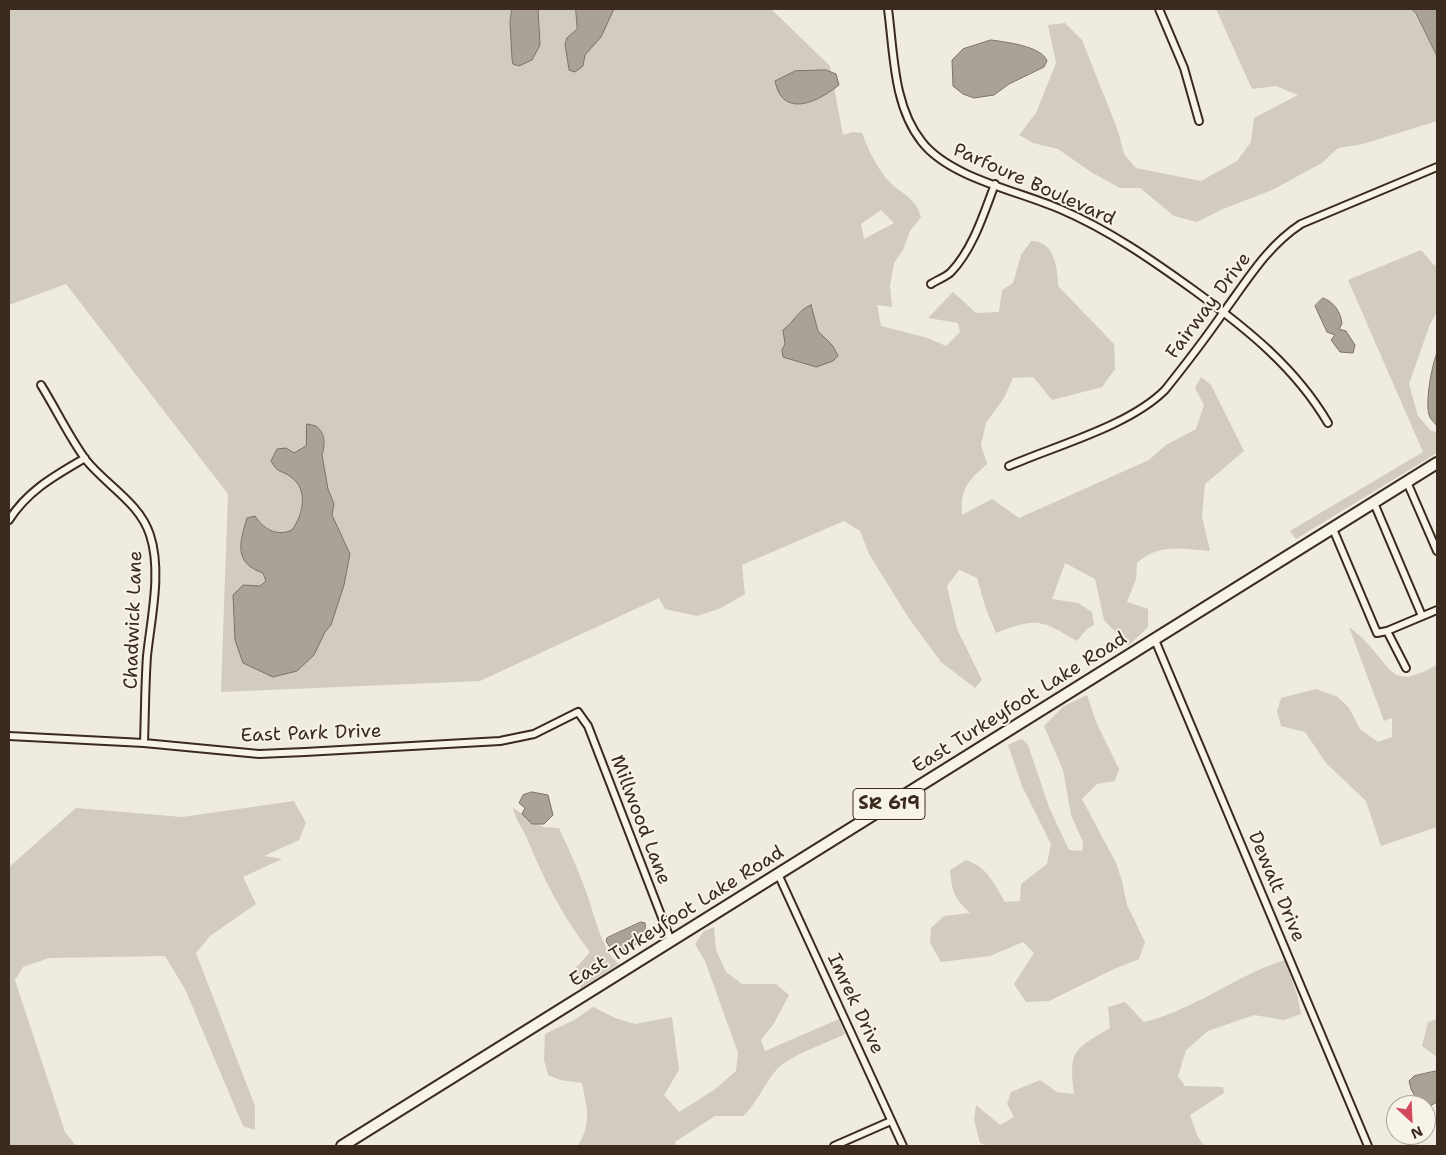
<!DOCTYPE html>
<html>
<head>
<meta charset="utf-8">
<style>
  body { margin:0 }
  #map { position:relative; width:1446px; height:1155px; overflow:hidden; background:#efebe0; font-family:"Shantell Sans",sans-serif }
  canvas { display:block }
  .frame { position:absolute; inset:0; border:10px solid #3b2a1e; pointer-events:none }
  .north { position:absolute; left:1386px; top:1095px; width:50px; height:50px; box-sizing:border-box; background:#f7f3e8; border:1px solid #aca397; border-radius:50%; rotate:155deg; font-size:14px; font-weight:700; line-height:20px; text-align:center; color:#3b2a1e }
  .north::after { content:''; display:block; margin:auto; width:18px; height:22px; background:#d1495b; clip-path:polygon(50% 0,100% 100%,50% 72%,0 100%) }
</style>
</head>
<body>
<div id="map">
<canvas width="1446" height="1155"></canvas>
<div class="frame"></div>
<div class="north">N</div>
</div>
<script>
const context = document.querySelector('canvas').getContext('2d');
context.lineJoin = 'round';
function fillPath(path, color) {
  context.fillStyle = color;
  context.fill(path, 'evenodd');
}
function stroke(path, color, width, dash) {
  context.strokeStyle = color;
  context.lineWidth = width;
  context.lineCap = dash ? 'butt' : 'round';
  context.setLineDash(dash || []);
  context.stroke(path);
}
function write(font, color, halo, rows, align = 'center') {
  context.font = font + ' "Shantell Sans",sans-serif';
  context.lineWidth = 4;
  context.setLineDash([]);
  context.textBaseline = 'middle';
  context.strokeStyle = halo;
  context.fillStyle = color;
  for (const [text, x, y, turn = 0] of rows) {
    context.save();
    context.translate(x, y);
    context.rotate((+turn || 0) * Math.PI / 180);
    context.textAlign = isNaN(turn) ? turn : align;
    if (halo) context.strokeText(text, 0, 0);
    context.fillText(text, 0, 0);
    context.restore();
  }
}
fillPath(new Path2D(`
  M9 9H771L830 66 843 135 853 132 862 133C868 149 875 164 886 178 899 194 915 195 921 217L910 231 903 250 894 263 890 286 892 307 877 305 881 326 928 338 946 346 960 332 958 323 928 318 953 292 976 313 999 312 1002 290 1013 283 1021 255 1031 241C1054 240 1058 268 1058 286L1114 344 1115 369 1102 387 1052 400 1033 377 1013 378 1004 398 986 423 981 445 987 464C968 481 960 488 962 515L992 499 1019 518 1149 460 1166 445 1196 429 1204 405 1195 388 1201 377 1211 385 1244 451 1205 484 1202 517 1210 551C1182 549 1159 543 1137 563L1136 579 1127 602 1148 609V627L1128 646 1104 620 1095 579 1065 563 1052 599 1078 603 1092 612 1094 625 1087 629 1077 641C1041 620 1037 617 996 633L986 609 977 578 959 570 947 586 957 629 982 680 975 688 941 662 908 617 869 554 860 531 844 521 742 565 745 594 721 608 697 616 665 609 659 598 480 681 221 692 228 494 66 284 9 305ZM881 210 894 223 864 239 861 224Z
  M1216 9H1412L1437 56V121L1363 144 1338 148 1322 163 1272 190 1223 209 1197 222 1174 216 1140 188H1120L1091 172 1058 149 1033 143 1019 135 1036 113 1056 63 1048 25 1065 23 1082 40 1118 131 1124 154 1136 168 1201 181 1237 161 1251 142 1254 118 1298 95 1276 86 1252 89Z
  M1421 250 1434 265H1437V312L1430 324 1409 384 1418 416 1431 431 1437 432V453L1296 539 1290 531 1423 452 1348 280Z
  M1349 627C1355 632 1362 637 1367 643 1395 673 1392 689 1437 665V827L1381 846 1366 801 1326 763 1305 732 1281 726 1277 711 1281 698 1316 689 1338 697 1349 708 1360 729 1378 742 1392 737V718L1384 721Z
  M1087 695 1097 724 1119 769 1115 781 1097 784 1082 799 1116 863 1122 881 1127 905 1145 942 1139 959 1114 969 1049 1001 1026 1002 1014 984 1034 953 1023 942 990 956 941 962 930 943 931 928 944 916 970 913C954 898 952 892 950 870L966 860C987 867 994 883 1005 902L1020 901 1021 884 1047 864 1051 844 1022 786 1008 745 1022 739 1028 745 1049 807 1069 850 1082 851 1083 842 1071 815 1063 770 1044 726 1064 706Z
  M294 801 306 823 299 840 264 856 282 859 243 877 256 904 210 936 196 953 255 1106V1130L243 1126 185 989 165 956 49 958 23 967 15 980 65 1132 76 1146H9V867L76 808 182 817Z
  M513 808 543 827 559 828C568 848 577 867 584 886 593 908 601 951 619 964L581 988 573 971 590 952C562 916 543 878 526 836 521 826 515 819 513 808Z
  M714 927 716 950 726 972 742 984H776L789 995 773 1025 761 1040 765 1051 839 1019 845 1034C827 1043 799 1052 783 1064 766 1077 760 1101 743 1116H715L675 1142 676 1146H578C592 1122 587 1109 582 1083L560 1080 548 1075 544 1060 545 1034 576 1019 593 1007 615 1018 635 1024 672 1017 679 1070 664 1095 679 1112 714 1090 736 1071 738 1053 705 961 695 944 704 931Z
  M1285 960 1297 995 1301 1014 1284 1020 1254 1015 1208 1031 1186 1050 1178 1076 1185 1086 1223 1087 1224 1093 1190 1115 1197 1135 1204 1146H989L980 1143 974 1120 976 1105 1000 1125 1014 1117 1007 1104 1011 1092 1040 1080 1057 1092 1074 1094C1069 1050 1073 1050 1110 1028L1108 1007 1125 1002 1144 1022C1195 1010 1236 975 1285 960Z
  M1437 1019V1057L1422 1046 1428 1022Z`), '#d1cbc0');
const water = new Path2D(`
  M512 9H538L540 45 532 60 519 66 513 64 512 59 510 22Z
  M576 9H614L601 37 585 55 583 66 575 72 569 70 565 44 567 38 577 29Z
  M1412 9H1437V56L1416 14Z
  M991 40C1005 42 1042 46 1047 61L1044 67 1009 84 994 95 974 98 963 94 953 86 952 60 963 49Z
  M826 70 836 74 839 85C819 101 783 120 775 81L795 71Z
  M1323 298C1334 302 1341 312 1342 324L1339 329 1346 331 1355 345 1353 353 1340 352 1331 340 1335 335 1327 332 1315 306Z
  M811 305 818 331 833 346 838 356 833 361 816 367 783 357 782 350 785 344 783 330C794 322 798 310 811 305Z
  M1437 353V426C1435 423 1431 420 1430 417 1424 406 1432 364 1437 353Z
  M307 424 316 426C326 434 325 444 322 455L328 489 334 504 332 515 350 554 344 585 331 625 325 632 314 655 297 671 273 677 243 663 235 640 233 595 243 585 260 586 266 581 263 573C234 563 239 544 247 518L255 516C263 529 277 537 292 530 303 515 309 490 291 477 282 470 278 474 271 461L277 449 286 448 294 453 306 446Z
  M532 792 548 795 553 815 544 824H532L522 814 525 808 519 803 523 795Z
  M641 922 645 923C648 941 629 950 614 954L606 941 607 938Z
  M1437 1071V1102L1428 1107 1420 1105 1411 1089 1409 1081 1414 1076Z`);
fillPath(water, '#aaa296');
stroke(water, '#7e7266', 1);
const street = new Path2D(`
  M888 9C894 53 893 106 922 142 950 178 1019 191 1060 209 1109 230 1152 260 1195 291 1247 329 1295 367 1328 423
  M1159 9 1184 68 1199 121
  M931 284C937 280 946 277 951 272 973 249 984 213 995 184
  M41 385C56 409 69 437 86 460 106 485 140 503 150 535 162 571 151 618 147 656 145 685 145 714 144 743
  M1009 466C1057 445 1129 426 1165 390 1185 365 1205 339 1223 313 1247 281 1266 247 1301 224L1437 167
  M1407 482 1437 551
  M1374 503 1422 616
  M9 520C28 490 56 475 85 458
  M1333 529 1377 633 1387 631 1437 610
  M1387 631 1406 668
  M1155 640 1368 1146
  M9 736 144 743 259 754 305 752 500 741 534 734 578 712 588 726 671 941
  M778 874 903 1146
  M834 1146 891 1121`);
const primary = new Path2D(`
  M342 1146 1437 463`);
stroke(street, '#3b2a1e', 10);
stroke(primary, '#3b2a1e', 14);
stroke(street, '#f7f3e8', 6);
stroke(primary, '#f7f3e8', 10);
for (const [x, y, w] of [
  [889,804,72]
]) {
  const box = new Path2D();
  box.roundRect(x - w / 2, y - 15.5, w, 31, 4);
  context.fillStyle = '#f7f3e8';
  context.fill(box);
  stroke(box, '#3b2a1e', 1);
}
write('bold 18px', '#3b2a1e', null, [
  ["SR 619",889,804]
]);
write('19px', '#3b2a1e', '#f7f3e8', [
  ["Parfoure Boulevard",1034,185,24],
  ["Fairway Drive",1209,306,-53],
  ["Chadwick Lane",134,620,-88],
  ["East Turkeyfoot Lake Road",1020,703,-32],
  ["East Park Drive",311,734,-2],
  ["Millwood Lane",640,820,69],
  ["Dewalt Drive",1276,887,67],
  ["East Turkeyfoot Lake Road",677,917,-32],
  ["Imrek Drive",855,1004,65]
]);
</script>
</body>
</html>
